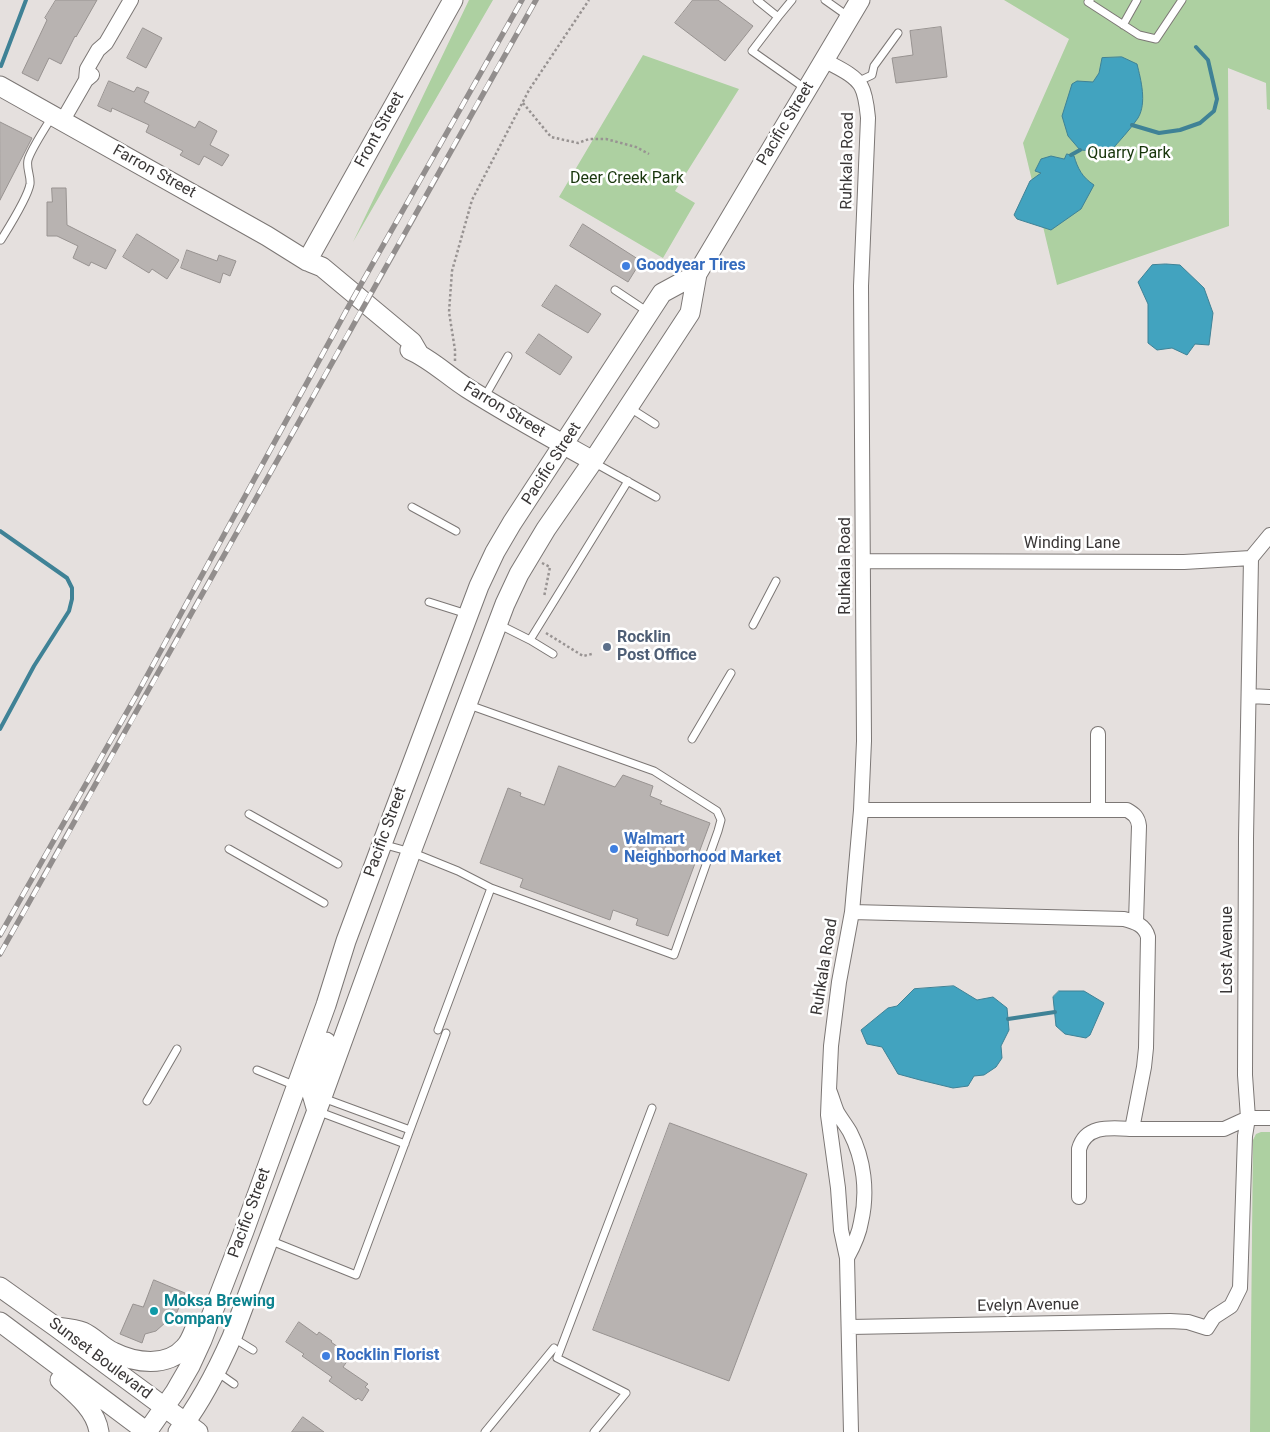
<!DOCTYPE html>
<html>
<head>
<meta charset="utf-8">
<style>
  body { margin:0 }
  canvas { display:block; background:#e5e0de }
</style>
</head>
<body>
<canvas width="1270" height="1432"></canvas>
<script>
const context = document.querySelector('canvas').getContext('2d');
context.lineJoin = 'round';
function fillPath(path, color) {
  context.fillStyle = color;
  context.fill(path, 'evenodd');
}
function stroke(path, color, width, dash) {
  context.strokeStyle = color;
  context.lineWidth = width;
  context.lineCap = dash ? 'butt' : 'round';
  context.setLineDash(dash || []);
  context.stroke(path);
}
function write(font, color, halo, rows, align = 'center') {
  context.font = font + ' Roboto,sans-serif';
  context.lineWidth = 5;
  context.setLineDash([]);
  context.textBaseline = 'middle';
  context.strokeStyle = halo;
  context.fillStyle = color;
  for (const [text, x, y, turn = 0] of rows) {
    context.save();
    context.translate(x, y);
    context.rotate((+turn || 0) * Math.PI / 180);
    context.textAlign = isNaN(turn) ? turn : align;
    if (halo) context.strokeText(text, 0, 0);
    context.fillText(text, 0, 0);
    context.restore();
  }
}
fillPath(new Path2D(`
  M469 0H493L353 242Z
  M1004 0H1270V110L1267 109 1266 83 1228 68 1229 226 1057 285 1023 143 1069 39Z
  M643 55 739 89 675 191 695 203 663 258 559 197Z
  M1261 1132H1270V1432H1250L1253 1140 1256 1134Z`), '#add0a1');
const water = new Path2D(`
  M1122 57 1137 64C1141 80 1147 103 1138 118 1130 130 1119 141 1110 152L1080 150 1068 136 1062 116 1072 84 1077 81 1093 82 1099 73 1102 58Z
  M1067 154 1074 156C1078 169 1082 177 1094 185L1081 209 1051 230 1017 219 1014 215 1030 181 1041 173 1035 171 1041 159 1051 156 1064 159Z
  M1166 264 1180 265 1204 288 1213 313 1209 345 1195 344 1187 355 1172 348 1157 350 1148 343V304L1138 282 1152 265Z
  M954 986 977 1000 993 997 1007 1008 1009 1030 1001 1046 1002 1058 996 1067 984 1075 974 1076 968 1086 953 1088 920 1080 898 1074 882 1047 867 1044 861 1030 888 1008 897 1006 914 989Z
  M1059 991H1084L1104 1003 1090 1035 1086 1038 1065 1034 1056 1026 1053 997Z`);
fillPath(water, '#42a3bf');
stroke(water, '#3f8296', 1);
stroke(new Path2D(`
  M1 66 26 0
  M1132 125 1159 133 1180 130 1200 123 1214 111 1217 99 1208 60 1196 47
  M1071 155 1080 150
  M0 531 67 578 72 588V599L69 611 34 666 0 729
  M1008 1019 1055 1012`), '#3f8296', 4);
const building = new Path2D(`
  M56 0H97L76 37 75 36 61 64 49 58 38 81 22 73 47 20 45 18Z
  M693 0H718L753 26 725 61 675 23Z
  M941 27 947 77 896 83 892 58 913 55 910 31Z
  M143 28 162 38 146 68 127 58Z
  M109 81 134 92 137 87 149 92 144 102 195 128 199 121 217 131 210 145 229 155 222 166 204 156 199 165 180 155 183 151 146 132 149 125 112 108 111 112 98 106Z
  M0 122 32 138 0 200Z
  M52 188H66L67 225 116 250 106 269 91 262 89 266 73 258 78 246 57 236H47V202H52Z
  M583 224 641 261 628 282 570 246Z
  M137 234 179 260 167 279 152 269 149 273 123 257Z
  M187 250 217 261 219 255 236 261 230 276 223 273 220 283 181 268Z
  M556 285 601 314 588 333 542 306Z
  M539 334 572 357 560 375 526 353Z
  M559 766 615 787 623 775 653 786 650 796 662 801 660 804 710 823 668 936 636 925 638 919 613 910 610 920 520 887 523 879 480 863 508 788 521 793 520 796 544 805Z
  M670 1123 807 1174 729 1381 593 1330Z
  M154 1280 185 1293 172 1324 166 1322 156 1331 145 1334 142 1343 120 1334 133 1304 143 1307Z
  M299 1322 317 1335 319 1332 332 1341 331 1342 351 1356 343 1367 368 1384 365 1387 369 1390 362 1401 358 1398 356 1400 329 1381 332 1377 302 1356 304 1354 286 1342Z
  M303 1417 324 1432H292Z`);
fillPath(building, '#b8b3b1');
stroke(building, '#989391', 1);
const lane = new Path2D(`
  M757 0 778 17 792 0
  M825 0 849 17
  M1090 0 1088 2 1139 35 1156 39 1182 0
  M778 17 752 51 806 89
  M1123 25 1137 0
  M857 82 872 75 874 66 898 33
  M1 240C9 227 28 197 30 184 31 176 26 168 28 160 31 149 46 127 53 115
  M615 290 648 312
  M484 398 508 356
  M630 408 655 424
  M593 462 656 497
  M412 507 456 531
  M429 602 467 614
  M498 624 530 640 553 654
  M753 625 776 581
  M530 640 628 481
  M692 739 731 673
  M249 814 338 864
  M382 844 411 852 458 871 491 888 674 955 718 831 721 820 717 811 654 771 469 705
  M229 849 324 903
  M438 1030 491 888
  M257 1070 296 1086
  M323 1098 410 1130
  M147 1101 177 1049
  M317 1111 405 1144
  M269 1240 356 1275 446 1033
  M232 1337 253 1350
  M217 1372 234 1384
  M485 1432 554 1348
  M594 1432 626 1393 557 1358 652 1108`);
const street = new Path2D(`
  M824 60C836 67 854 74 861 86 866 95 867 108 868 118L861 286 864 741 861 810 852 912 839 982 831 1046 829 1090
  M86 80 87 69 98 50 106 43 131 0
  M63 120 86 80 92 75
  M864 561 1184 562 1251 558 1270 535
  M1249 696 1270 697
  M1098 734V810
  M861 810H1127C1134 814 1138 817 1139 826L1136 922
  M852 912 1124 919C1135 922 1145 925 1148 937L1146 1048 1144 1067 1132 1129H1224L1248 1118H1270
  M1079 1197V1149C1086 1124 1112 1128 1132 1129
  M847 1258C853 1247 859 1235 861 1222 868 1192 864 1159 850 1132 846 1125 841 1119 837 1112 834 1105 832 1097 829 1090L828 1115 838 1188 841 1230 847 1258 851 1432
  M850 1327 1170 1321 1188 1322 1207 1328 1214 1317 1231 1306 1240 1288 1245 1136 1248 1118 1245 1075 1246 838 1251 558`);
const secondary = new Path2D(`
  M0 86 267 236 307 261 322 267 412 342 419 354
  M307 261 453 0
  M410 350C431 359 448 376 467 388 508 414 550 437 593 461
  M317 1111 310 1087 326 1042
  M0 1287 56 1327 198 1432
  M0 1322 147 1432
  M56 1327C65 1328 76 1329 83 1332 94 1337 102 1347 113 1352 135 1363 167 1368 185 1347 190 1342 193 1333 196 1326
  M60 1380C76 1394 96 1410 99 1432
  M147 1432 175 1392 190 1366 202 1340 244 1231 326 1005 346 941 382 844 479 586 495 552 512 523 662 293 697 274
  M178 1432C201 1403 217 1371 232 1337L322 1097 411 852 505 604 519 574 546 529 593 461 690 313 697 274 860 0`);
stroke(lane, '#7c7775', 9);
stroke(street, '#7c7775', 16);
stroke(secondary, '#7c7775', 21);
stroke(new Path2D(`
  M523 103 551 137 578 143 589 139H606L636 147 649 154
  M455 361V350L449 312 452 271 472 200 529 90 589 0
  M542 563 550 567 544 597
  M546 633 583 656 592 654`), '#989392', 2.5, [2.5, 2.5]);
stroke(lane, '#fff', 7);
stroke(street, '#fff', 14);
stroke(secondary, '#fff', 19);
const rail = new Path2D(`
  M0 935 136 696 351 302 522 0
  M0 954C180 637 356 317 536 0`);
stroke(rail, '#928e8d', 5.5);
stroke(rail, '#fff', 4, [11]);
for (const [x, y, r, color] of [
  [626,266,5,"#3f7fe0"],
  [607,647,5,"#5c6f8a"],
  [614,849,5,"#3f7fe0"],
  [154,1311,5,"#0f9aa8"],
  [326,1356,5,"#3f7fe0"]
]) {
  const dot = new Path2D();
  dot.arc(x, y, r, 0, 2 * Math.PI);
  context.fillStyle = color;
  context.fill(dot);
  stroke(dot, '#fff', 2);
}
write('16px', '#393636', '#fff', [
  ["Pacific Street",786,124,-59],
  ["Front Street",380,130,-61],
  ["Ruhkala Road",848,161,-89],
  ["Farron Street",154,172,29],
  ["Farron Street",504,410,31],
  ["Pacific Street",552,464,-57],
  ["Winding Lane",1072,544],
  ["Ruhkala Road",846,566,-90],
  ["Pacific Street",386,832,-70],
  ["Lost Avenue",1228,950,-90],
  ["Ruhkala Road",825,967,-81],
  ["Pacific Street",250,1213,-70],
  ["Evelyn Avenue",1028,1306,-1],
  ["Sunset Boulevard",100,1359,37]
]);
write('16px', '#18360c', '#fff', [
  ["Quarry Park",1129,154],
  ["Deer Creek Park",627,179]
]);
write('bold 16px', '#366cbe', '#fff', [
  ["Goodyear Tires",636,266],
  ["Walmart",624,840],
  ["Neighborhood Market",624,858],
  ["Rocklin Florist",336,1356]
], 'left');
write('bold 16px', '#4e5e75', '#fff', [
  ["Rocklin",617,638],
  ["Post Office",617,656]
], 'left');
write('bold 16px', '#0d838f', '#fff', [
  ["Moksa Brewing",164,1302],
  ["Company",164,1320]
], 'left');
</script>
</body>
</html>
